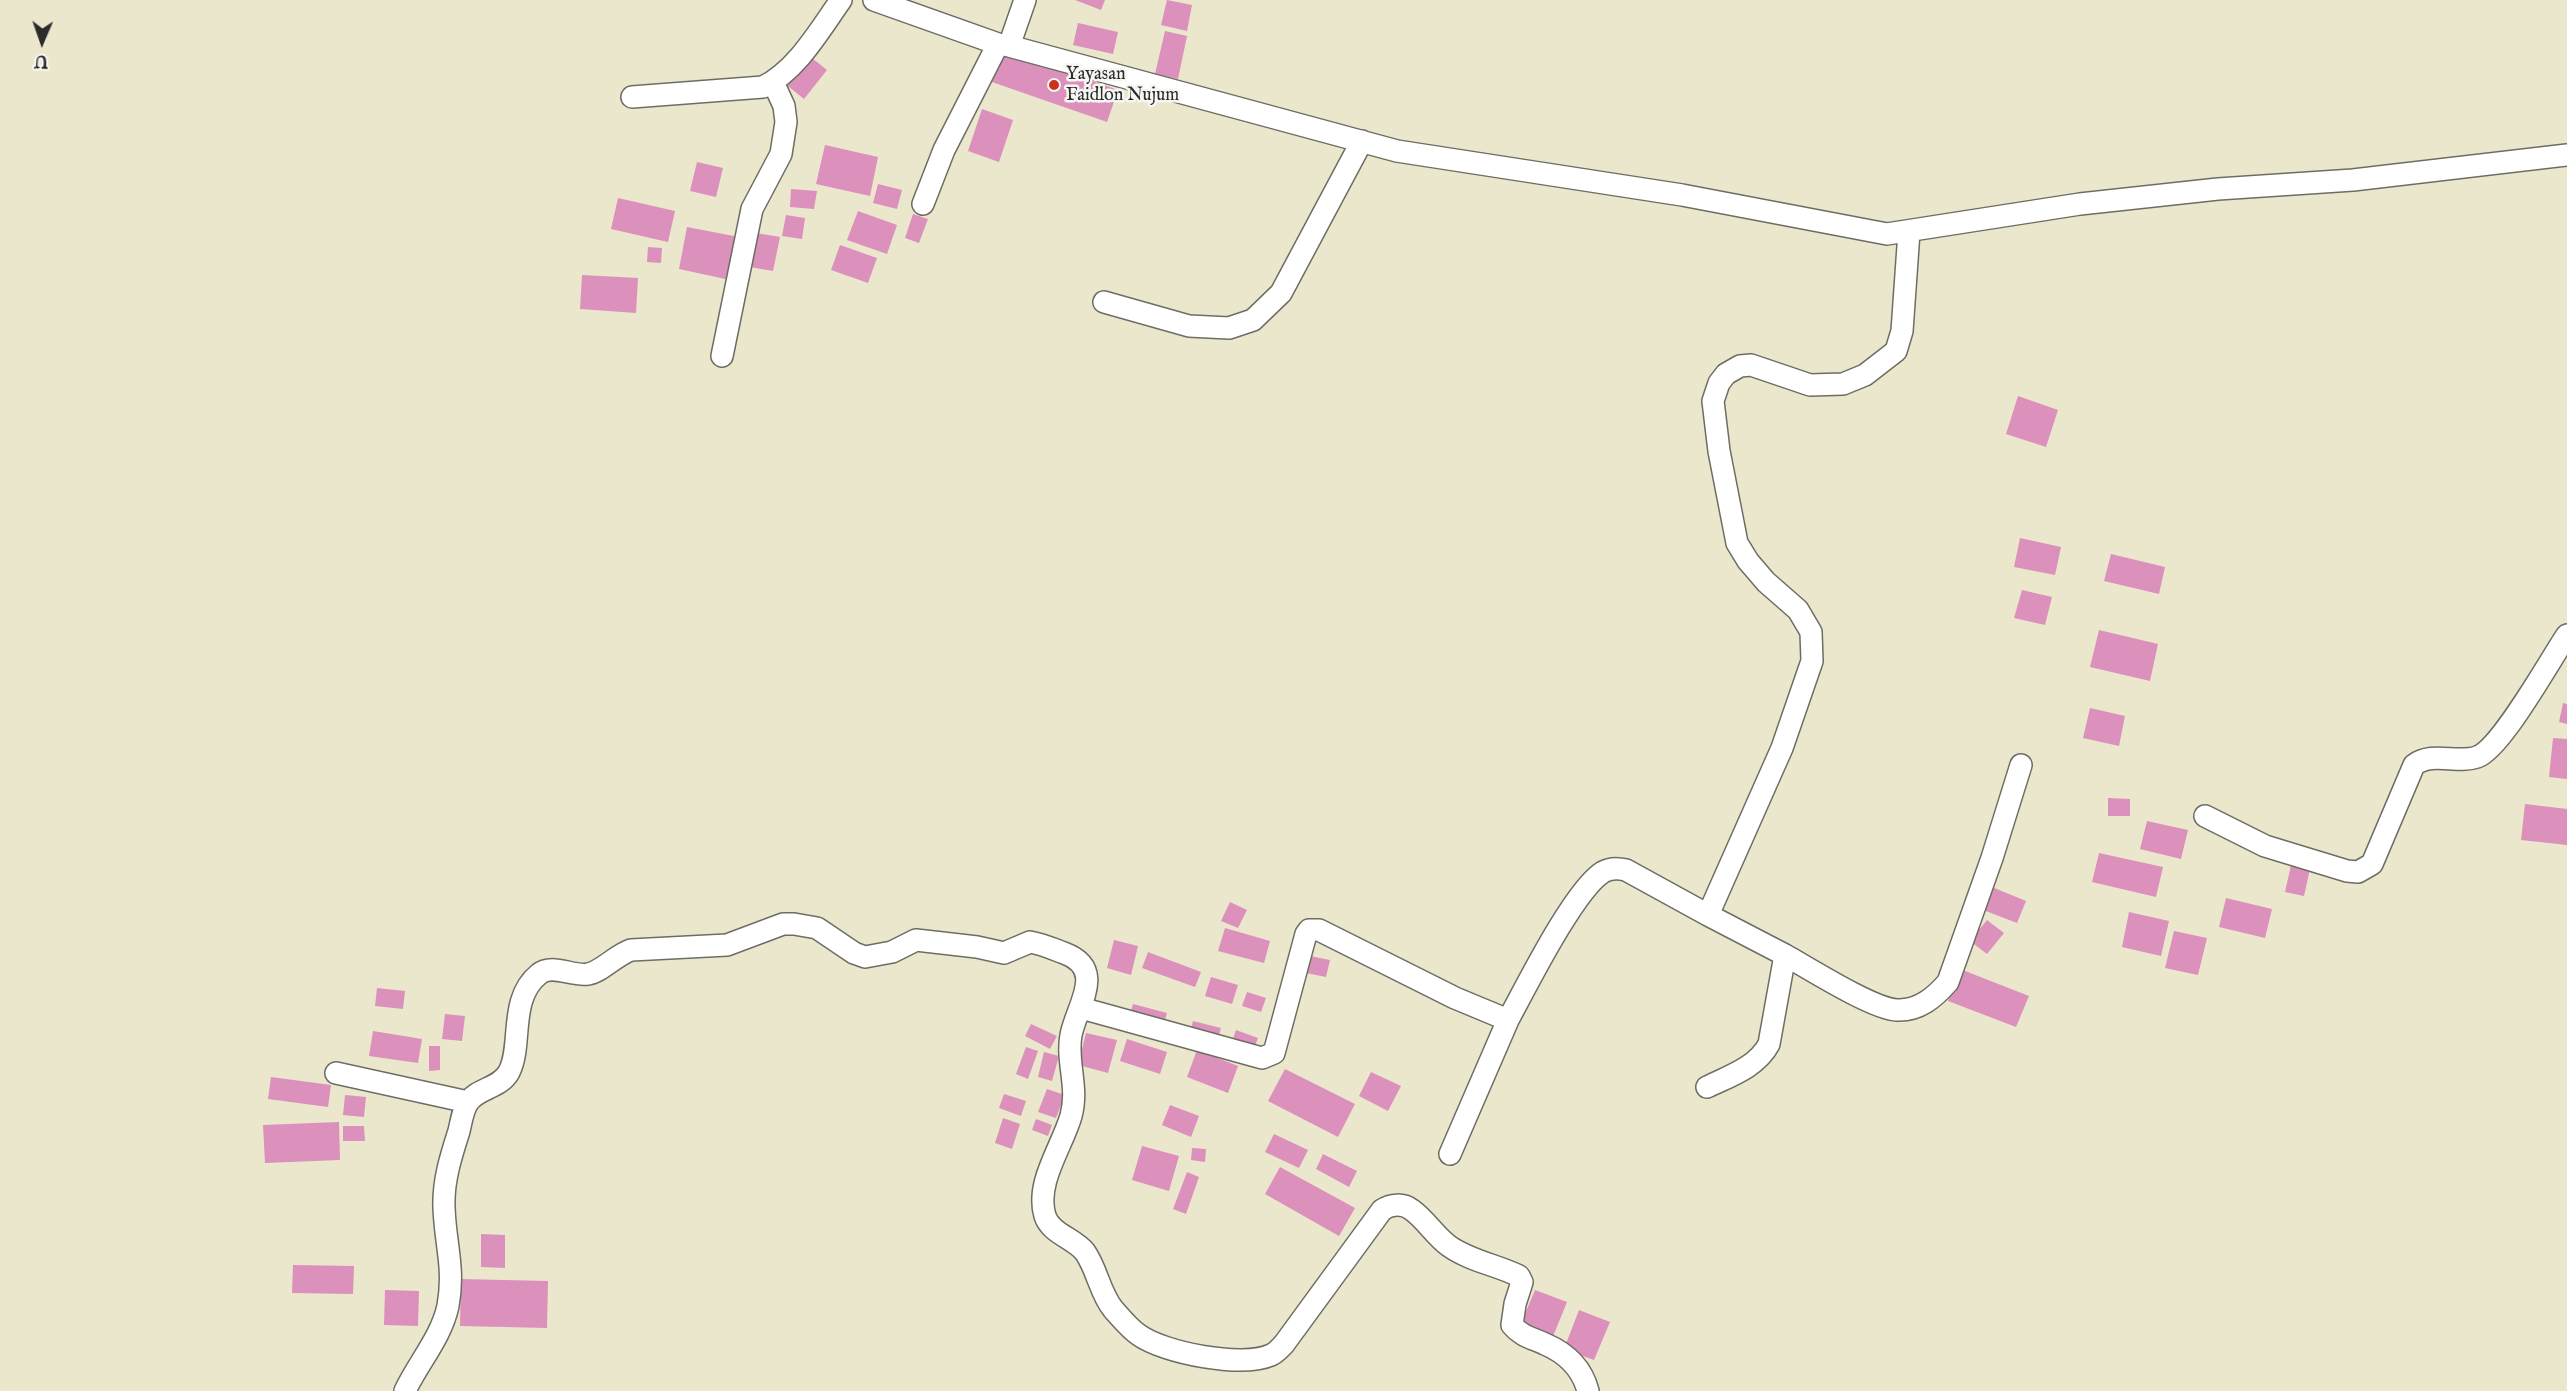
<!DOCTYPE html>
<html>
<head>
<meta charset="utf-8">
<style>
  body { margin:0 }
  #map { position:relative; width:2567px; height:1391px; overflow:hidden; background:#ebe7cd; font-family:"IM FELL English",serif }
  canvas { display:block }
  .north { position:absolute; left:12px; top:12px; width:60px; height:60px; -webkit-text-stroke:4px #f6f6f2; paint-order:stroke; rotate:182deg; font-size:16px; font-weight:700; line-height:24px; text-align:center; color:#2b2b2b }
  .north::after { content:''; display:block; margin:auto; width:21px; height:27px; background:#2b2b2b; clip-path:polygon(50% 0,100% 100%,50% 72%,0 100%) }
</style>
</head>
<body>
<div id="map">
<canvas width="2567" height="1391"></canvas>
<div class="north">U</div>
</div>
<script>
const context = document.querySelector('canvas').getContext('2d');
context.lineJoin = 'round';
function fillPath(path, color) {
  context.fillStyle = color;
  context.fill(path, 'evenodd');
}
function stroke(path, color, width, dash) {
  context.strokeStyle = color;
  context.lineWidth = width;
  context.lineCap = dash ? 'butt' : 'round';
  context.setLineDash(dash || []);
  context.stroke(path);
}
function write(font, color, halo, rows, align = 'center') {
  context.font = font + ' "IM FELL English",serif';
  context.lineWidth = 5;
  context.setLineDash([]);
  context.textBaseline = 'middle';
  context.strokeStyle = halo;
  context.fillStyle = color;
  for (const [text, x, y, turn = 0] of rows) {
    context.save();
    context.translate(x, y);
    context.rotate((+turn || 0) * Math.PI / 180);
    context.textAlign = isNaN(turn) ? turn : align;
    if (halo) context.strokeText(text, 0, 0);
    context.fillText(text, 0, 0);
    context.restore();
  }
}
fillPath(new Path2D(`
  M1075 0H1105L1101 10Z
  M1167 0 1192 5 1187 31 1161 25Z
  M1078 23 1118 32 1113 54 1073 45Z
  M1165 31 1187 36 1178 79 1155 74Z
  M1001 49 1118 90 1107 122 989 81Z
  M807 54 827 70 804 99 784 83Z
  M982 109 1013 120 999 162 968 151Z
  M825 145 878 157 870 196 816 184Z
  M697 162 723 168 716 197 690 191Z
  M878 184 902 190 897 209 873 203Z
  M791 189 817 191 814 209 790 207Z
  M618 198 675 211 668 242 611 229Z
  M858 211 897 225 887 254 847 240Z
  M913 214 928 219 919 243 905 238Z
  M786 215 805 218 802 239 782 236Z
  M687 227 739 237 730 280 679 269Z
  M750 232 780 237 773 271 744 266Z
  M840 245 877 258 868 283 831 270Z
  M648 247 662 248 661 263 647 262Z
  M582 275 638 278 636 313 580 309Z
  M2018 396 2058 410 2046 447 2006 434Z
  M2020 538 2061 547 2055 575 2014 567Z
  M2111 554 2165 567 2159 594 2104 581Z
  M2022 590 2052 597 2045 625 2014 618Z
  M2099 630 2158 644 2150 681 2090 667Z
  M2563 703 2567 704V724L2559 722Z
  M2090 708 2125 716 2119 746 2083 738Z
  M2553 738 2567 739V779L2549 777Z
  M2108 798 2130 799V816H2108Z
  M2525 804 2567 809V845L2521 840Z
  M2147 821 2188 830 2181 859 2140 849Z
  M2099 853 2163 867 2156 897 2092 882Z
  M2291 865 2310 869 2304 896 2285 892Z
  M1987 885 2026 901 2017 923 1978 908Z
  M2226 898 2272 909 2265 938 2219 927Z
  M1230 902 1247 910 1238 928 1221 921Z
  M2129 912 2169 921 2161 956 2122 947Z
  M1987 920 2004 933 1987 954 1970 941Z
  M1225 928 1270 941 1264 963 1218 951Z
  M2174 931 2207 938 2198 975 2165 968Z
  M1114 940 1138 946 1131 975 1107 968Z
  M1148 952 1201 972 1195 987 1142 968Z
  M1305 955 1330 960 1326 977 1301 972Z
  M1960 969 2029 996 2016 1027 1948 1001Z
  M1211 977 1238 985 1232 1004 1205 996Z
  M377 988 405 991 403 1009 375 1006Z
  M1247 992 1266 998 1261 1012 1242 1006Z
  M1133 1004 1167 1013 1163 1026 1129 1017Z
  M445 1014 465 1016 462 1041 442 1039Z
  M1193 1021 1221 1028 1217 1042 1189 1035Z
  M1031 1024 1057 1036 1050 1049 1025 1036Z
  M1236 1030 1258 1038 1252 1054 1230 1047Z
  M373 1031 422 1039 418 1063 369 1056Z
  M1086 1033 1117 1040 1108 1073 1078 1065Z
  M1127 1039 1167 1052 1160 1074 1120 1061Z
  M429 1046H440V1070L429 1071Z
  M1026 1047 1038 1051 1028 1079 1016 1074Z
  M1197 1050 1238 1066 1228 1093 1187 1077Z
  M1044 1052 1059 1056 1052 1081 1038 1077Z
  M1285 1069 1355 1104 1338 1137 1268 1101Z
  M1371 1072 1401 1086 1388 1111 1359 1096Z
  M271 1077 331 1085 328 1107 268 1099Z
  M1047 1089 1065 1095 1056 1118 1038 1112Z
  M1004 1094 1026 1101 1021 1116 999 1108Z
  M345 1095 366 1097 364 1117 343 1115Z
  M1170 1105 1199 1116 1191 1137 1162 1125Z
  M1003 1118 1020 1124 1012 1149 995 1143Z
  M1036 1119 1052 1125 1048 1136 1032 1130Z
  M339 1122 340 1160 265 1163 263 1125Z
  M343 1126H364L365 1141H343Z
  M1274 1134 1308 1150 1299 1168 1265 1152Z
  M1142 1146 1179 1156 1169 1191 1132 1180Z
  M1192 1148 1206 1149 1205 1162 1191 1160Z
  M1323 1154 1357 1171 1349 1187 1316 1169Z
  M1280 1167 1355 1208 1339 1236 1265 1194Z
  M1187 1172 1199 1177 1186 1214 1173 1209Z
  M481 1234 505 1235V1268L481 1267Z
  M293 1265 354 1266 353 1294 292 1293Z
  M461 1279 548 1281 547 1328 460 1326Z
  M385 1290 419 1291 418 1326 384 1325Z
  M1535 1290 1567 1302 1552 1339 1520 1326Z
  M1579 1310 1610 1322 1594 1360 1564 1349Z`), '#dc90bc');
const street = new Path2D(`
  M874 0 998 44 1009 46 1397 151 1682 195 1887 234 2080 204 2218 189 2353 180 2567 155
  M1009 46 1025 0
  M632 97 763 87C797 70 819 31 841 0
  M923 204 944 150 998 44
  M1104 302 1189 326 1229 328 1253 320 1281 293 1362 141
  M722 356 752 209 781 154 786 122 784 106 773 82
  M2205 816 2265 846 2347 871 2358 872 2372 864 2414 765C2432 751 2457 764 2477 757 2501 749 2550 660 2567 635
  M1785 955C1810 969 1873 1009 1897 1010 1919 1011 1935 997 1948 982L1992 858 2021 765
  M1081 1008 1262 1058 1274 1053 1306 934 1309 930H1319L1455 998 1508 1020C1526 987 1574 890 1603 872 1610 868 1618 868 1626 870L1708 915 1782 748 1812 661 1811 632 1798 610 1766 582 1748 561 1737 543 1719 451 1713 401 1719 383 1726 374 1740 366 1751 365 1810 385 1843 384 1865 375 1896 351 1902 331 1909 232
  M336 1073 468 1102
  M1707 1087C1730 1076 1757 1067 1769 1044L1785 955 1708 915
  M1450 1154 1508 1020
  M405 1391C418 1363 441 1338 448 1306 455 1267 445 1244 444 1207 443 1181 451 1156 459 1131 461 1123 463 1108 469 1101 479 1088 500 1088 509 1072 523 1045 508 999 539 974 552 963 573 977 588 974 601 972 616 955 631 950L727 945 783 924H794L817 928 854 953 865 957 892 952 916 940 977 947 1004 953 1030 942C1042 944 1053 949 1064 953 1107 969 1077 1005 1071 1035 1066 1062 1079 1087 1071 1116 1062 1147 1035 1183 1045 1216 1051 1234 1074 1238 1085 1252 1097 1269 1100 1293 1113 1309 1121 1318 1130 1329 1139 1335 1164 1353 1242 1368 1271 1355 1276 1353 1280 1348 1284 1344L1382 1210C1391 1204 1403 1203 1412 1210 1426 1220 1435 1236 1449 1246 1470 1261 1497 1265 1519 1276L1522 1282 1515 1304 1512 1325C1521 1336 1532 1338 1545 1344 1566 1353 1582 1368 1588 1391`);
stroke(street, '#6e6d64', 24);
stroke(street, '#fff', 21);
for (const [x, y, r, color] of [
  [1054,85,6,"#c8321e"]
]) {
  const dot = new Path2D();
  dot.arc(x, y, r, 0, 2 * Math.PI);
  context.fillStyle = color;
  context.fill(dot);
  stroke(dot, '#f6f6f2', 2);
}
write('18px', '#2b2b2b', '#f6f6f2', [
  ["Yayasan",1066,75],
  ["Faidlon Nujum",1066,96]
], 'left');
</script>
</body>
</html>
